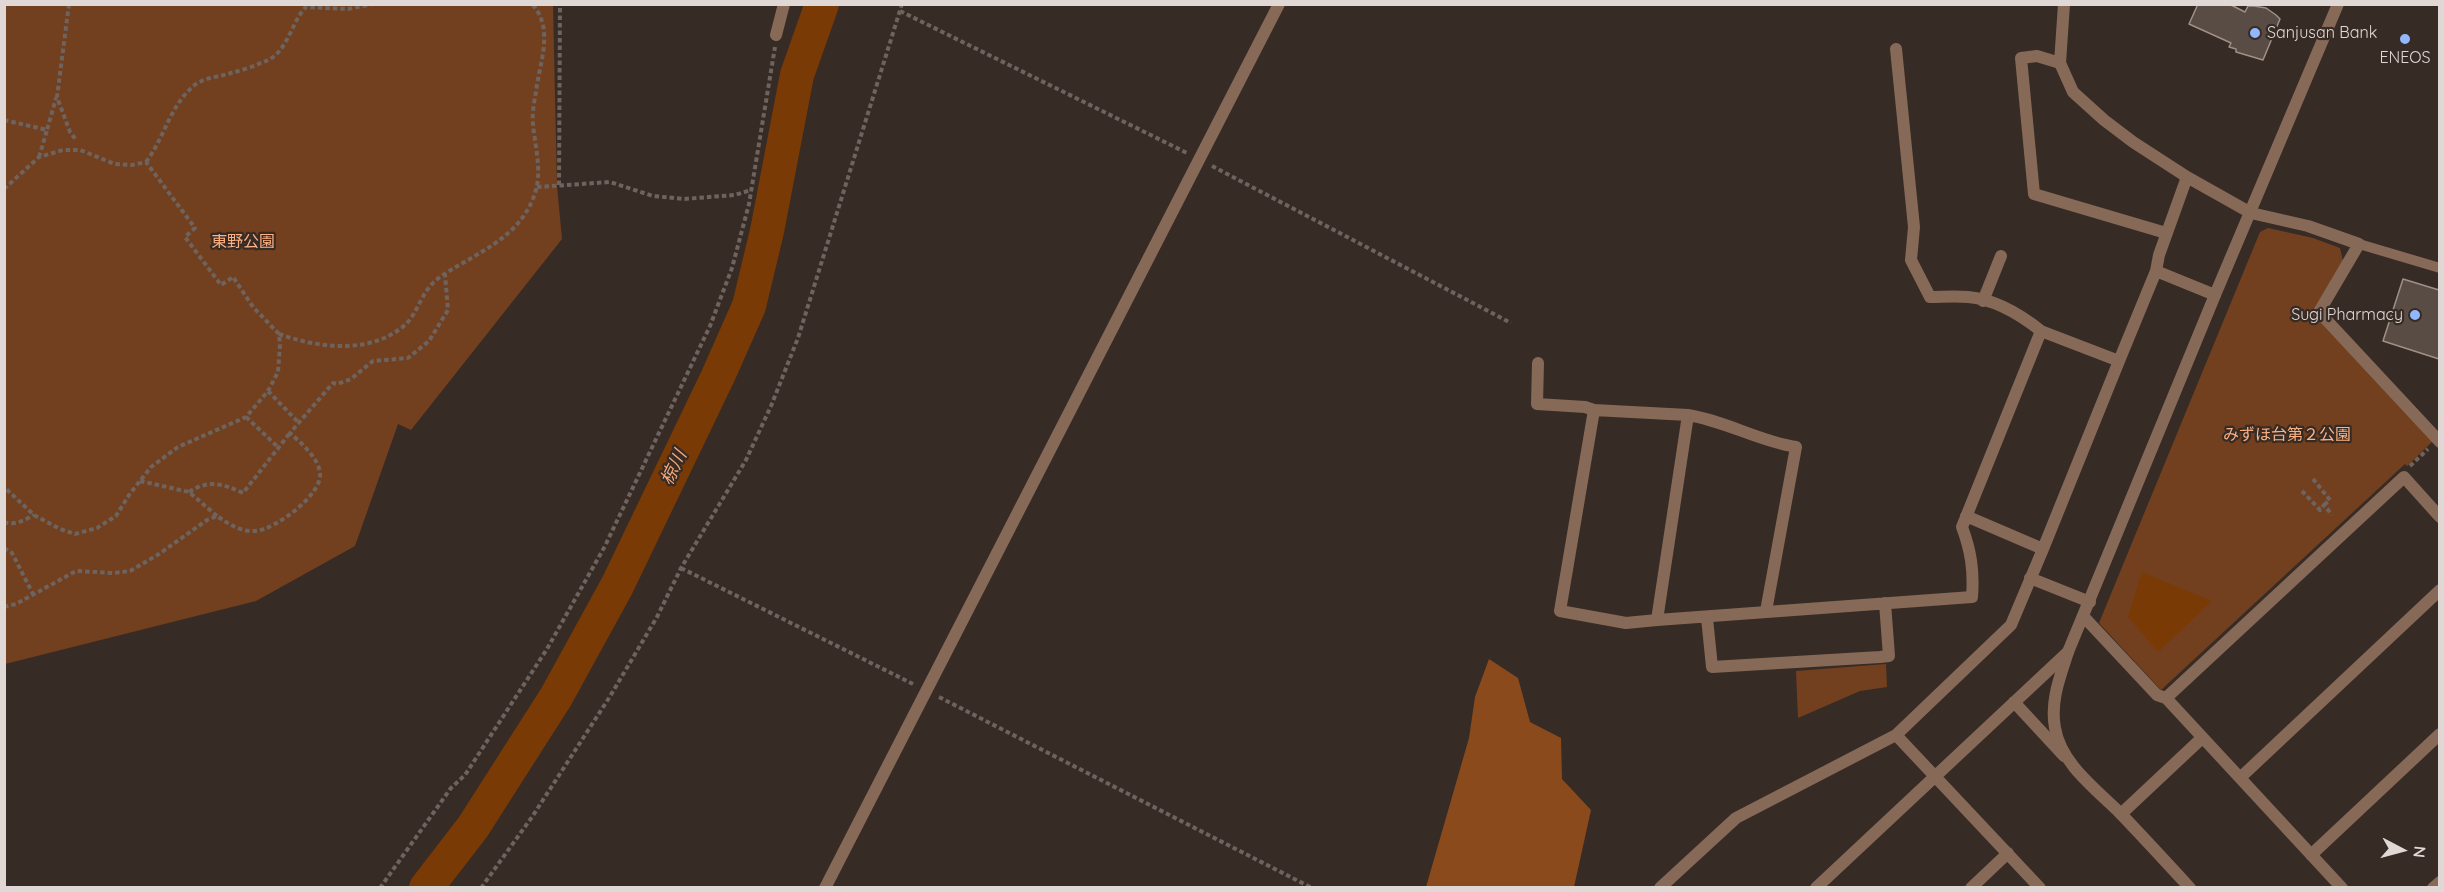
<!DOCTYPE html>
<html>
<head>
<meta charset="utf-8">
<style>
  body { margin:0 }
  #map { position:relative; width:2444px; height:892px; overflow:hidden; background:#372b25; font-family:Quicksand,sans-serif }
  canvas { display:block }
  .frame { position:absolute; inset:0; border:6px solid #e0d8d4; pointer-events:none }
  .north { position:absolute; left:2372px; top:820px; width:60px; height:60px; -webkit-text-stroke:4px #372b25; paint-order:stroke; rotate:96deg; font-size:16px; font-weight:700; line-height:24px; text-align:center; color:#e0d8d4 }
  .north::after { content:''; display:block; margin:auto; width:21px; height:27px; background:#e0d8d4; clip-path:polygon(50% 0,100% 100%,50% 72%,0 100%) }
</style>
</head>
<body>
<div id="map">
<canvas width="2444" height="892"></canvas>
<div class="frame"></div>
<div class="north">N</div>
</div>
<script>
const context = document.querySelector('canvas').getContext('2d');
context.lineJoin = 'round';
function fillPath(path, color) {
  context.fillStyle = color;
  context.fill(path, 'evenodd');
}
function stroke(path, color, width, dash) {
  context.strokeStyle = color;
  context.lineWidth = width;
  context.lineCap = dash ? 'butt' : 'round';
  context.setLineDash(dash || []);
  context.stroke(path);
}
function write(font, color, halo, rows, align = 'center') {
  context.font = font + ' Quicksand,"Noto Sans JP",sans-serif';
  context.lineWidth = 4.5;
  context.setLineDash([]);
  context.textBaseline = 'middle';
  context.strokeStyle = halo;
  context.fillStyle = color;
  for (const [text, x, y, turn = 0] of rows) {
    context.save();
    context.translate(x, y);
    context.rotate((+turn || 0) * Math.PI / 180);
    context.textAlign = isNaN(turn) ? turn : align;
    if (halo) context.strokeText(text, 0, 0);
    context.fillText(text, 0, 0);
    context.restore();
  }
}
fillPath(new Path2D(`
  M5 4 553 5 557 186 562 239 411 430 398 424 355 546 256 601 5 664Z
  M2268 228 2313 238 2340 248 2343 261 2313 312 2433 441 2407 466 2405 464 2161 690 2099 623 2260 232Z
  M1886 664 1887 687 1860 691 1798 718 1796 671Z`), '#72401f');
fillPath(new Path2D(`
  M1489 659 1518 678 1530 722 1561 738 1562 779 1591 810 1574 887H1426L1469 738 1475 697Z`), '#8b4a1b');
fillPath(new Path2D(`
  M2142 572 2212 601 2158 652 2128 617Z`), '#7a3a05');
stroke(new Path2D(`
  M426 888 473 827 556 697 617 586 718 376 749 306 767 231 797 75 822 4`), '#7a3a05', 34);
const building = new Path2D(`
  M2198 4H2229L2245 12 2248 6H2254L2266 8 2276 15 2280 19 2263 60 2236 52V49L2229 47 2231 43 2189 24Z
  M2403 279 2439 290V359L2383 341Z`);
fillPath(building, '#584c45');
stroke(building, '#9f9188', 1.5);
stroke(new Path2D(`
  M69 4 57 97 70 132 77 141
  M900 11 1187 153
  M4 120 47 130 56 98
  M39 157 47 130
  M146 162C165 137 170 104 196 84 206 77 219 77 231 73 243 70 258 65 270 59 288 49 292 21 306 7L348 9 373 4
  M1212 166 1511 323
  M559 185 560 4
  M537 187 610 182 653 196 684 199 735 195 751 190
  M4 189 39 157 63 150H80L115 164 132 165 146 162 195 228 185 237 221 285 233 277 253 307 279 334 280 345 278 372 268 391 246 417 178 447 151 467 129 495 116 516 97 528 75 534 60 529 34 515 4 487
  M279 334C318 348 370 355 405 325 419 312 421 290 440 277 475 253 518 240 534 196 543 173 535 147 533 124 532 114 534 102 536 92 539 64 555 29 532 4
  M268 391 299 423
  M246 417 279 448
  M2410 466 2428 449
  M2313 479 2330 500 2324 505
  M140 481 189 492 217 516
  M2302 491 2320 510 2324 505 2332 515
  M189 492C209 479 223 484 243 493L290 433
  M4 522C14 526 25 520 34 515
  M4 548 12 553 33 594
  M681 568 913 684
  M4 607 16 604 76 571 114 573 130 571 159 554 207 520 217 516C229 524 240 532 255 531 275 530 323 494 320 473 318 457 301 443 290 433L333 383 337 384 351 379 373 361 408 358 429 341 448 310 445 274
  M939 697 1312 888
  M380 888 451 788 465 775 547 649 605 546 710 326 732 268 749 204 775 47
  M481 888 532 817 609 698 657 617 681 568 746 460 771 406 798 338 902 4`), '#6e635e', 4, [4.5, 3]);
stroke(new Path2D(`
  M2359 244 2440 268`), '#876957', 10);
stroke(new Path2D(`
  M2064 4 2060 63 2073 92 2104 120 2133 142 2187 177 2251 213 2308 226 2359 244 2319 312 2440 442
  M776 35 784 4
  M1896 49 1914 227 1911 260 1930 297C1942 297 1955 296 1968 297 1994 299 2021 315 2041 331
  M2060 63 2037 56 2021 58 2034 194 2166 233
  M2156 271 2159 255 2187 177
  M1983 301 2001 256
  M1538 363 1537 404 1585 407 1594 410 1688 415 1657 620 1972 597C1974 571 1971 551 1962 527L2041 331 2119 361 2156 271 2215 295
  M1594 410 1560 611 1626 623 1657 620
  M1688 415C1726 421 1758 441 1796 447L1766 611
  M1966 516 2043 549 2011 625 1896 735 2040 888
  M2043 549 2119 361
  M2030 578 2090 602
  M2084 617 2157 695 2166 698
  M1707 618 1712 667 1880 657 1889 656 1885 603
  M2014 702 2064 756
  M2241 777 2440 590
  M2121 814 2202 738
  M2311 855 2440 734
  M825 888 1279 4
  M1660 888 1736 818 1896 735
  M1816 888 2068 652
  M1971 888 2008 853
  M2342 888 2166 698 2404 477 2440 517
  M2433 888 2440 882`), '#876957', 12);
stroke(new Path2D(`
  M2190 888C2167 863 2144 838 2121 814 2096 789 2061 764 2055 728 2050 701 2060 677 2068 652L2215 295 2338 4`), '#876957', 12);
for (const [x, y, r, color] of [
  [2255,33,6,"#92b7fd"],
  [2405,39,6,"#92b7fd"],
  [2415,315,6,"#92b7fd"]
]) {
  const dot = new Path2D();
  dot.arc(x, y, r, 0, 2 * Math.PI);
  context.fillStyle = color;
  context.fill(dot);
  stroke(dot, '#372b25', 2);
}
write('16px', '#e0d8d4', '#372b25', [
  ["Sanjusan Bank",2267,33],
  ["ENEOS",2405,58,"center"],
  ["Sugi Pharmacy",2403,315,"right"]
], 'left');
write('16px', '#fdb081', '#372b25', [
  ["東野公園",243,242],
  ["みずほ台第２公園",2287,435]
]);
write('italic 18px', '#f6aa7c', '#372b25', [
  ["椋川",674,468,-64]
]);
</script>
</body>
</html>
